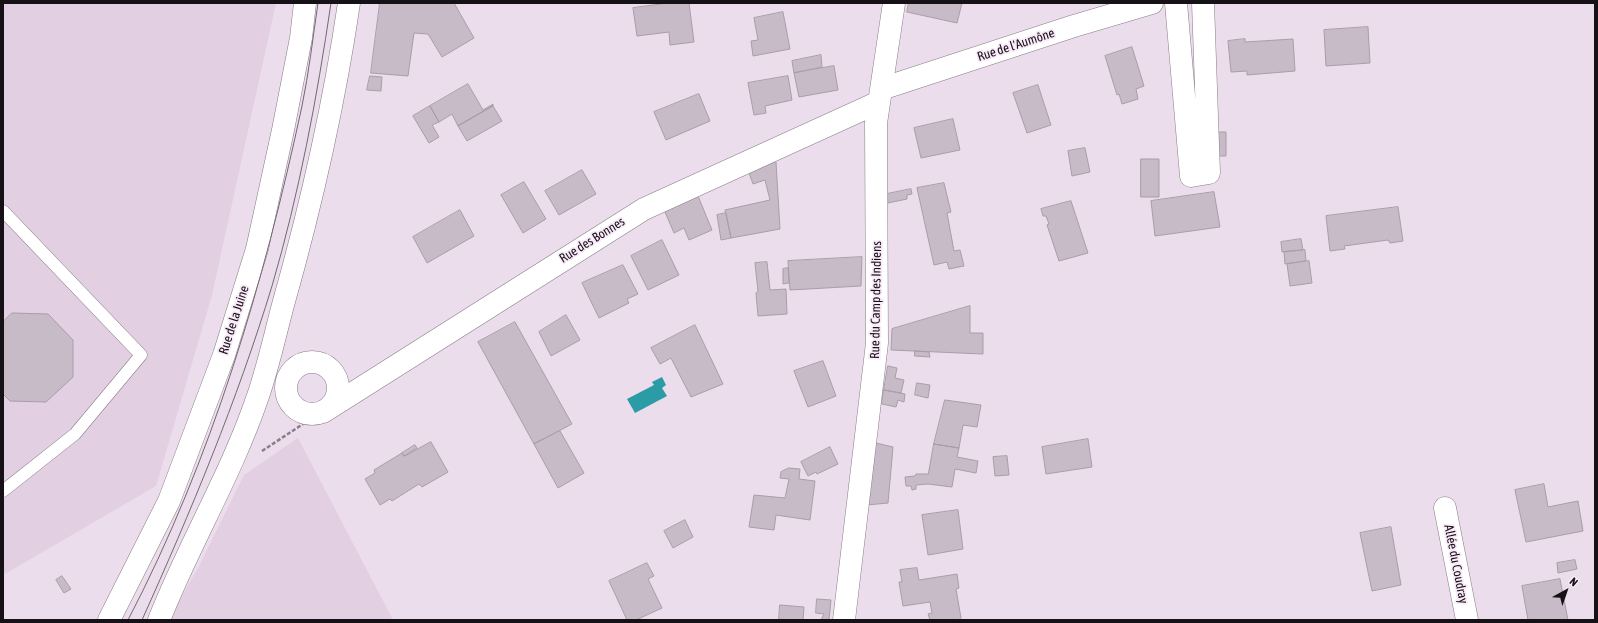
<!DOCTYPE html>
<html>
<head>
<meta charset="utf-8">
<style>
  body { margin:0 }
  #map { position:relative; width:1598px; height:623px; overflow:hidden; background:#ebddeb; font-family:"Asap Condensed",sans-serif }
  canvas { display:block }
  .frame { position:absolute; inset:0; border:4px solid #161116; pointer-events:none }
  .north { position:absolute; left:1546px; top:571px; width:40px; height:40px; -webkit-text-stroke:3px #f8eaf8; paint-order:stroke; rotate:40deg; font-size:11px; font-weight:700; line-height:16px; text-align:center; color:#161116 }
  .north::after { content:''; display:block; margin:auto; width:14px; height:18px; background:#161116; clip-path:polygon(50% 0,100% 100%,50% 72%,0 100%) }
</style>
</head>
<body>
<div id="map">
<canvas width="1598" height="623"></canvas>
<div class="frame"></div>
<div class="north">N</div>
</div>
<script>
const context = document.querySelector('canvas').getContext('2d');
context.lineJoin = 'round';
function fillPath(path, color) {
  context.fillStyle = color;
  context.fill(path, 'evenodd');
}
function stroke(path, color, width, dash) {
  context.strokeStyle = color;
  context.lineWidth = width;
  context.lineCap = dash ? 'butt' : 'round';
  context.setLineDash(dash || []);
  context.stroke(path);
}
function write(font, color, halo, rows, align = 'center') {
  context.font = font + ' "Asap Condensed",sans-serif';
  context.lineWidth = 3.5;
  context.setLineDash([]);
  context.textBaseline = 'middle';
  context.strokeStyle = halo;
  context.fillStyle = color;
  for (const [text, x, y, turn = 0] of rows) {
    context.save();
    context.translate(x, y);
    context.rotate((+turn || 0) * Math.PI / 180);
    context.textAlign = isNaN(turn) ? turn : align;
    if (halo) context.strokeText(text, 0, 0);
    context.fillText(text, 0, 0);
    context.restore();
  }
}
fillPath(new Path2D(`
  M3 3H276L212 295 156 486 3 575Z
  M298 438 393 620H168L198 568 244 475Z`), '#e2cfe2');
fillPath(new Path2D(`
  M662 377 666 385 662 388 667 396 635 413 627 399 654 385 652 382Z`), '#2b9ba5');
const building = new Path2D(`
  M380 3H454L474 38 442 57 428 34 414 33 408 76 371 73Z
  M669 3H689L694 42 670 45 669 32 637 36 633 8Z
  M909 3H962L957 23 907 12Z
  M783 12 790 49 753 56 751 41 758 40 754 18Z
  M1368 27 1370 63 1326 66 1324 30Z
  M1245 39V42L1293 39 1295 71 1247 75V71L1231 72 1228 41Z
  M1132 47 1144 86 1136 89 1138 99 1122 104 1119 94 1117 95 1105 56Z
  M821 55 822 67 794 73 792 61Z
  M834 66 838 90 799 97 794 73Z
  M370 76 382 77 381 91 367 90Z
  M788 76 792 100 765 106 766 113 754 115 748 83Z
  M468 84 483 110 493 104V106L458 126 452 114 439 122 430 106Z
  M1038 85 1051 125 1027 133 1013 93Z
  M699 94 710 121 666 140 654 112Z
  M430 106 439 122 432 125 439 137 429 143 413 116Z
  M493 106 502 121 467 141 458 126Z
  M953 119 960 150 921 158 914 128Z
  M1213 132H1226V156H1213Z
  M1085 148 1090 172 1072 176 1068 151Z
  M1141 159H1159V197H1141Z
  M776 162 780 229 731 238 725 210 770 200 765 180 753 184 749 173Z
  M582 170 596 194 559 215 545 191Z
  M524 182 546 219 523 233 501 195Z
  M944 183 951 212 947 213 954 251 960 250 964 266 949 269 947 262 934 265 917 188Z
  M911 189 912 194 907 195V199L888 203 887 194Z
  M1214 192 1220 227 1155 236 1151 201Z
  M698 196 712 230 689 240 684 228 674 233 665 212Z
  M1071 201 1088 253 1059 261 1047 225 1049 224 1046 216H1043L1041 209Z
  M1398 207 1403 241 1390 243 1388 240 1344 246 1345 249 1330 251 1326 216Z
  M460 210 474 236 427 263 413 237Z
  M726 213 731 238 721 240 717 215Z
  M1301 239 1303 250 1282 252 1281 242Z
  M662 240 679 275 648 290 631 256Z
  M1305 250 1306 261 1285 264 1284 252Z
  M862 257 861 286 790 290 788 261Z
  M1309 261 1312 283 1290 286 1287 264Z
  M767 262 770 290 786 289 787 314 758 316 756 293 758 291 755 263Z
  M623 265 638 294 627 299 629 303 599 318 582 283Z
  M788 268 789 283 783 284V269Z
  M970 306V333H983V354L891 350 892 329Z
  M12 313 48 314 73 340V377L46 402 10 401 3 394V322Z
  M566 315 580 340 551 356 539 332Z
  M515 322 572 424 534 444 478 342Z
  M695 325 723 384 691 397 671 358 660 364 651 348Z
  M915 351 929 352 930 357 915 356Z
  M823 361 836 396 808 407 794 371Z
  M888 366 897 368 895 378 904 380 901 393 884 390Z
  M917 383 930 385 928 398 915 395Z
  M884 390 905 394 904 402 898 400 896 407 882 404Z
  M945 400 981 405 977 427 963 425 959 448 934 444Z
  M560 431 584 473 558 488 534 444Z
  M1088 439 1092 467 1046 474 1042 447Z
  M431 442 448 472 422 487 419 484 392 501 390 499 380 505 365 479 375 473 374 470 402 453 404 456Z
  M876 443 893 447 888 503 867 505Z
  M934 444 959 448 957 457 978 461 976 473 955 469 952 487 928 484 916 485V489L912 490 911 486H906L905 477 915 476 916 474H928Z
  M415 445 417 448 404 456 402 453Z
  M830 447 838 464 817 474 816 472 808 476 801 462Z
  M1007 456 1009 475 995 476 993 457Z
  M789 468 800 469 799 479 815 481 810 520 776 515 774 530 749 527 754 495 785 498 789 479 780 478 781 472Z
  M1544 484 1548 507 1578 501 1583 531 1526 542 1515 490Z
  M958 510 963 549 928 555 922 515Z
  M685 520 693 537 673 548 664 531Z
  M1391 527 1401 585 1372 591 1360 533Z
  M1575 560 1577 569 1558 573 1557 563Z
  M647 563 654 576 648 579 662 608 636 620H627L609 581Z
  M917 568 919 580 957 574 959 588 956 589 961 618 958 620H930L928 614 932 613 930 602 903 606 899 582H902L900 570Z
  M62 576 71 589 64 593 56 580Z
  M1560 579 1568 620H1528L1522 586Z
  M817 599 831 600 829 620H821L824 614 816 613Z
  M780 605 804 607 803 620H779Z`);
fillPath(building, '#c8bbc8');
stroke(building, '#a99da9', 1);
const service = new Path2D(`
  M3 211 141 355 75 434 3 491`);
const minor = new Path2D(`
  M1176 3 1191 176 1209 173 1203 3
  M881 89 1074 26 1152 3
  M286 388a26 26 0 1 1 52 0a26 26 0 1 1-52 0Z
  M323 412 644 209 879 102
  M1445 508 1467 620
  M109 620 169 501 224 355 257 249 283 130 301 38 305 3
  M159 620C189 544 232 473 258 396 268 367 275 335 283 305 311 206 334 105 349 3
  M844 620 877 343 876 123 894 3`);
stroke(service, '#887c88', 13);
stroke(minor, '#887c88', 23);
stroke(new Path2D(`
  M262 451 303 424`), '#887e88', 2.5, [4, 2]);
stroke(service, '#fff', 12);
stroke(minor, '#fff', 22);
stroke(new Path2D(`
  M128 620C212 459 264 283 302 106 309 72 313 37 318 3
  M142 620C191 511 237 401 272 286 299 194 317 98 331 3`), '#716871', 1);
write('13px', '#161116', '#f8eaf8', [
  ["Rue de l'Aumône",1016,45,-18],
  ["Rue des Bonnes",592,240,-32],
  ["Rue du Camp des Indiens",876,300,-89],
  ["Rue de la Juine",234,320,-72],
  ["Allée du Coudray",1456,564,79]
]);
</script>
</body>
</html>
